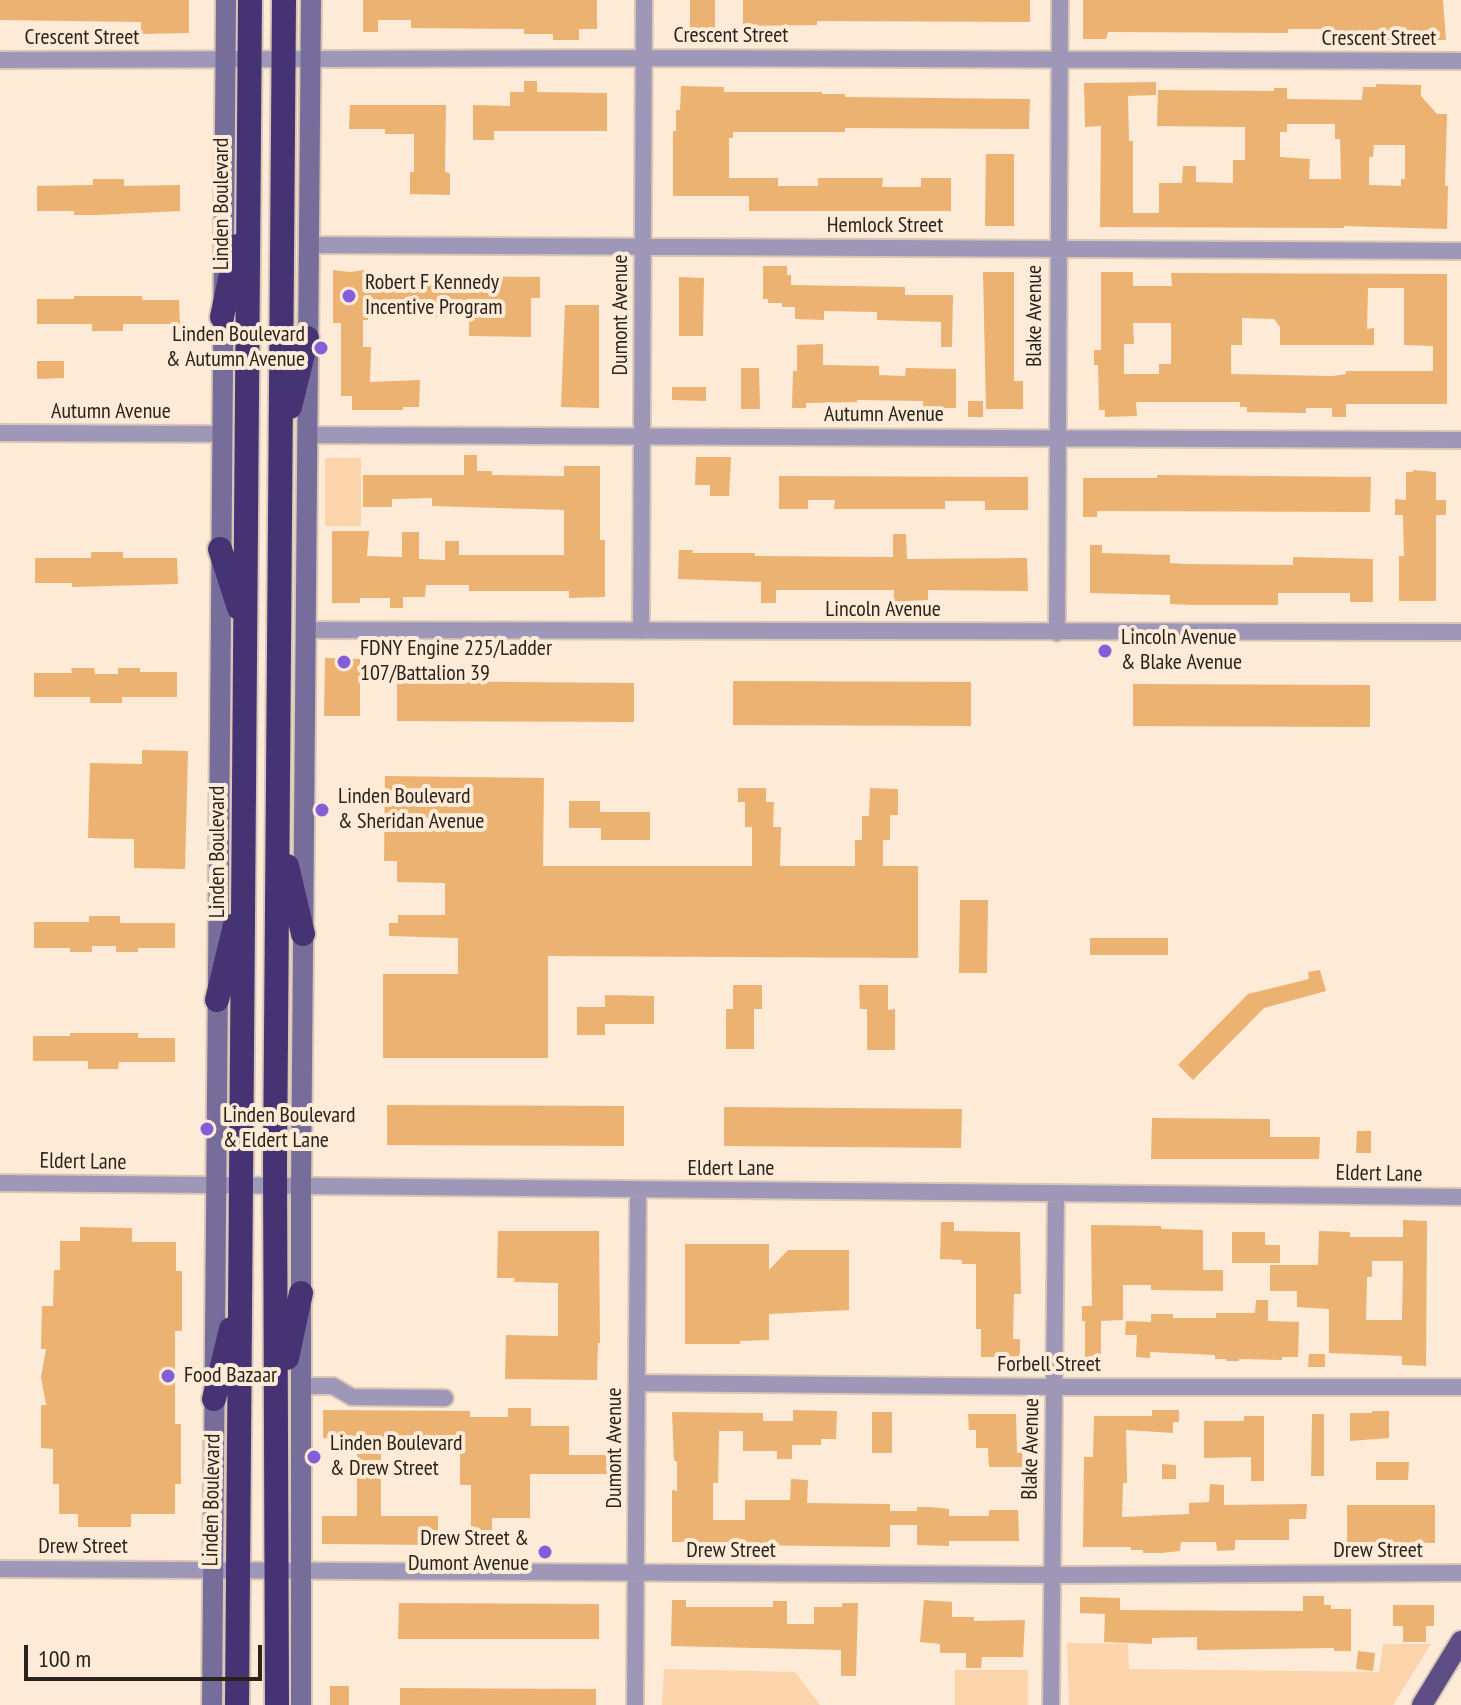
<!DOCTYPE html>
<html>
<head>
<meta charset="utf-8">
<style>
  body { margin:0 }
  #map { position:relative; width:1461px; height:1705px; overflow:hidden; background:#feebd7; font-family:"PT Sans Narrow",sans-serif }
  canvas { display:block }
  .scale { position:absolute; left:24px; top:1645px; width:238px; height:36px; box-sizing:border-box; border:4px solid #2a231c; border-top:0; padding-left:10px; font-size:24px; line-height:28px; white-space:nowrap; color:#2a231c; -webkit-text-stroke:6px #feebd7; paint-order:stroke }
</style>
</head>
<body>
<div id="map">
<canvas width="1461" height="1705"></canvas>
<div class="scale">100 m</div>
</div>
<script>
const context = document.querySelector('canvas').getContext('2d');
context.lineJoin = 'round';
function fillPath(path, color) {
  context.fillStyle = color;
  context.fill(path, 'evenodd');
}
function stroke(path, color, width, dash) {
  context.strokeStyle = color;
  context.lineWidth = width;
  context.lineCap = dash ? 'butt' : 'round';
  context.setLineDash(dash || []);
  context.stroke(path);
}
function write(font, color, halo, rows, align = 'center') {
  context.font = font + ' "PT Sans Narrow",sans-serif';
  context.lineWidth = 8;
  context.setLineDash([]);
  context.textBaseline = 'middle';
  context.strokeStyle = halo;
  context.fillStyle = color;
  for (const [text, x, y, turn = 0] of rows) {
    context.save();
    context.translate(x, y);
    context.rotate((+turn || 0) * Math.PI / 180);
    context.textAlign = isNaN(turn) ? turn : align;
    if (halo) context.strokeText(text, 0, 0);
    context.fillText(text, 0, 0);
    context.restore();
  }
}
fillPath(new Path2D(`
  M325 458H361V526H325Z
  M1067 1643 1128 1644 1129 1669 1379 1672 1383 1644H1431L1393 1705H1069Z
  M664 1669 795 1672 820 1705H662Z
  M955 1670H1028V1705H955Z`), '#fbd4ab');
fillPath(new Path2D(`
  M0 0H189V33L141 34V22L0 20Z
  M363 0H597V29H579V40H553V34H524V29L411 28V20H378V32H363Z
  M690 0H715V35L690 34Z
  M743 0H1030V22L817 21V25L743 26Z
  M1083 0H1443L1446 40H1375V36L1322 35V29H1288V33L1108 32 1106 39H1083Z
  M524 81H537V92L607 93V131H494V140H473V105L510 106V92H524Z
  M1156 82V95L1128 96 1129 141H1133V213H1159V183H1182L1183 166H1196V182L1233 183V160H1245V127L1157 126 1158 90 1274 91V88H1287V99L1362 100 1363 87H1376V84L1421 85V96L1437 114H1447L1445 186H1448L1447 229 1344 226V228L1100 227 1101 126 1085 127 1084 83ZM1287 124H1335V139H1340L1341 179H1309L1310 159 1280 157V132H1287ZM1374 145H1405V179H1401V186L1369 185V157H1373Z
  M681 86 724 87V92H822V94H845V97L1030 99 1029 129 845 128V132H733V138H729V178H778V186H818V178H883L882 187H921V178H951V211H749V196H673V131H676V110H680Z
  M350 105H446L445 172 450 173V195L410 194V172H414V134H385V129H349Z
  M986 154H1014V226H985Z
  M93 179H124V186L180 185V211L97 215H74V211H37V186L93 185Z
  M763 266H787V275H791V285L905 287V295H953L952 347H941V322L877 320V312L824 311V320L795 319V307H782V303H768V299H763Z
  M333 270 350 272 364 270V275L540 277V298H531V337L469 336V317L368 316V320H363V347H371L370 382 420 380 419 407H403V410H352V396H341V323H333Z
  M983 272H1014V381H1023V409H986Z
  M1101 272H1133V286H1172L1171 273 1447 274V404H1346V417H1332V408H1306V413L1247 412V407H1240V402H1136L1137 416 1105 417V410H1099L1098 365H1094V350H1101ZM1368 288H1404V345L1433 346V371H1346V374L1333 376 1231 374V345H1242V318L1274 319 1280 327V345H1374V328L1367 329ZM1133 323H1171V364H1159V374H1124V344H1134Z
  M679 277 704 278 703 336H679Z
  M74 296H142V300H179L180 324H123V331H92V324H37V299H74Z
  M565 305H599V408L561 407Z
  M823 344V365L879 366V375L905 376 906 368 956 369V408H937L936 416H924L923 401 857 400V402L806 403V408H792L793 371H797V345Z
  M37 361H64V378L37 379Z
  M741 368H759L760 409H741Z
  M672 387H706V401L672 400Z
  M968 401H983V417H968Z
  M464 455H477V471H492V475L564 476V466H600V540H605V597L569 598V591H469V585H426L425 597H403V608H390V598H360V603H332V531H369L367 556 402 557V532H419V559L445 560V541H459V555H564V510L432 506V498L392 499V507H363V475H464Z
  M696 457H731L729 496H710V485H695Z
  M1413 470 1436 472V500H1446V515H1436V601H1399V556H1404L1403 515H1395V499L1406 500V472H1413Z
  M1157 475 1371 477 1370 512 1097 511V517H1083V478H1157Z
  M779 476 1028 477V510H985V501H945V509H834L835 500H808V509H779Z
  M893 534H906L907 559 1027 558 1028 591 928 590V600L906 601V607H893L894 590H776V603H761V582L678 579 679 550H693L692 553H755V556L893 557Z
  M1090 545H1102V553L1170 555V563L1183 564 1293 565V557L1373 559V602H1350V593H1278V605H1191L1170 604V595L1090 593Z
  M91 552H123V558H177L178 584 72 587V583H35V558H91Z
  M325 658 360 659V716H324Z
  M71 668H94L95 674H118V668H140V672H177V697H122V703H90V697H34V673H72Z
  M397 681 634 683V722L397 721Z
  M733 681 971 682V726L733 725Z
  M1133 684 1370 685V727L1133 726Z
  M142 750 188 751 185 869 134 868V839L88 838 90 763 142 764Z
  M385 776 544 778 543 866H752V827H745V802H738V788H766V802H774L773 827H781L780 866H855V840H862V816H869L870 788 898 789V815H890V840H883V866H918V958L548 956V1058H383V974H458V938L389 936V923H398V915H445V883L397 882V861H384Z
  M569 801H600V812H650V840H601V828H569Z
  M960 900H988L987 973H959Z
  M89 916H120V923H175V948H138V952H116V946H92V952H70V948H34V922H89Z
  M1090 938H1168V955H1090Z
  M1320 970 1326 991 1264 1008 1193 1080 1178 1065 1248 994 1309 979 1308 972Z
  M733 985H762V1009H754V1049H726V1009H733Z
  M859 985H888V1010L895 1009V1050H867V1009H860Z
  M605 995 654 996V1024H605V1035H577V1007H605Z
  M70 1033H138V1038H175V1062H119L118 1069H88V1061H33V1036H70Z
  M387 1105 624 1106V1146L387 1145Z
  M724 1107 962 1109 961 1148 724 1146Z
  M1152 1118 1270 1119V1137H1320L1319 1159H1151Z
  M1357 1131H1371V1153H1356Z
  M1403 1220 1427 1221 1426 1366 1402 1365V1356L1329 1353V1309L1297 1307V1291H1270V1265H1318L1319 1231 1350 1232V1237H1403ZM1372 1261H1403L1402 1320H1366L1367 1277H1372Z
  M941 1222H954V1231L1020 1232 1021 1294H1014L1013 1339H1020V1357H981V1329H976V1264H962V1260L940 1259Z
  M1091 1225 1161 1226V1229L1203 1230V1270H1223V1291L1151 1290V1285H1123V1320L1101 1321V1358H1085V1321H1082V1306H1092Z
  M80 1227 132 1228V1242H176V1271H182V1331H175V1424H181V1484H175V1514H131V1527H78V1514H59V1484H53V1449L41 1448V1405H46L41 1377 46 1349H41L42 1306H53L54 1270H60V1241H80Z
  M498 1231H599L600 1343H598L597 1380 505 1379 506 1335 558 1336V1283L514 1282 515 1278H497Z
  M1232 1232H1265V1245H1280V1263H1232Z
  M685 1244H769V1270L788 1250H849V1310L769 1314V1340L740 1341V1344H685Z
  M1256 1300H1268V1321L1299 1322 1298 1357H1282V1360L1239 1359V1361H1226V1359H1215V1355L1150 1352V1358L1136 1357 1137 1335H1125L1126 1321 1151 1322V1314H1173V1318H1216V1313H1255Z
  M1309 1354H1325V1367H1308Z
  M508 1408H531V1426H569V1455H607V1474H530V1518H492V1531H471V1485H460V1439L381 1438V1516H438V1545L322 1544V1516H357V1438H323V1410L470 1411V1417H508Z
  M793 1410 837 1411 836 1439H821V1445H792V1459H777V1451H743V1431H719L718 1483H713V1520H745V1500H790L791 1479 808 1480 807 1503 890 1504V1511H917V1507H930L949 1509V1516H989V1510H1018L1019 1541H949V1546L917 1545V1525H890V1547L745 1545V1542H672V1490L677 1491V1462L674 1460 672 1412 763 1413V1421H793Z
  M1152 1410H1179V1422H1173V1433L1126 1430 1127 1483H1123L1122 1517 1189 1514V1503L1209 1502 1210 1484 1224 1485V1505L1307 1504 1306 1519H1289V1540H1235V1550L1217 1551 1216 1542H1181L1180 1551 1162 1553H1143V1550H1131V1547H1083L1084 1457H1093L1094 1416H1152Z
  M1372 1411H1389V1438L1350 1441V1413H1372Z
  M872 1412H892V1453H872Z
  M968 1414H1016L1017 1453 1022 1452 1023 1467H989L988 1448H976V1430H969Z
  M1312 1414H1324V1476H1311Z
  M1244 1416H1264V1481H1251V1457L1204 1458V1421H1244Z
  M1376 1462H1409L1408 1480H1376Z
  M1162 1464 1176 1465V1479H1162Z
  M1347 1505H1435V1543L1347 1542Z
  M1303 1596H1324V1605H1331V1609H1351V1651H1334V1648L1197 1650V1637L1152 1638V1644L1104 1642 1105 1614 1080 1613V1597L1120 1598V1610L1303 1611Z
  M672 1600H686V1607H773V1601H787V1624H814V1607H842V1603H858L856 1676H841V1650L671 1646Z
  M924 1600 952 1602V1617H974V1621L1025 1620 1023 1657H982L981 1668H966V1653H940V1644L920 1642Z
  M399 1603 599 1604V1639H398Z
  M1393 1605H1434V1626H1426V1642H1403V1626H1393Z
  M1358 1651 1375 1653 1373 1671 1356 1669Z
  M330 1686H349V1705H330Z
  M400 1688 596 1689V1705H400Z`), '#ebb272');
const street = new Path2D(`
  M0 60 644 58 1461 61
  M308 245 1461 251
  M0 433 221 434
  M306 435 1461 440
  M305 630 1461 632
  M641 631 644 0
  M1057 633 1060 0
  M0 1183 1461 1197
  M637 1383 1054 1387H1461
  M302 1386H333L352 1397 445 1398
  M0 1569 1052 1575 1461 1573
  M635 1705 638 1190
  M1051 1705 1056 1193`);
const secondary = new Path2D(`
  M212 1705 226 0
  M301 1705V1187L311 0`);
const primary = new Path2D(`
  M1422 1705 1461 1641`);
const highway = new Path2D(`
  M222 317 237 246
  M290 407 307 338
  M220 549 239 608
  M287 866 303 934
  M217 1000 235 925
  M287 1358 301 1293
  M214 1399 231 1329
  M237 1705 250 0
  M277 1705 275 1164 284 0`);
stroke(street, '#d8c7b5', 20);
stroke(secondary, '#d8c7b5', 24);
stroke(primary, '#d8c7b5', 24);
stroke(highway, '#d8c7b5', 28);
stroke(street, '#9e97b7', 16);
stroke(secondary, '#776d9b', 20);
stroke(primary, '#5d4e86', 20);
stroke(highway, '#463373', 24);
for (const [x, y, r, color] of [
  [349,296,8,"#845dd8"],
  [321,348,8,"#845dd8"],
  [1105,651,8,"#845dd8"],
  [344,662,8,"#845dd8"],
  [322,810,8,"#845dd8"],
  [207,1129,8,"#845dd8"],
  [168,1376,8,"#845dd8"],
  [314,1457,8,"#845dd8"],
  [545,1552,8,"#845dd8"]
]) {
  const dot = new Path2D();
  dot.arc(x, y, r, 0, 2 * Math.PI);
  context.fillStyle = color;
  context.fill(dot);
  stroke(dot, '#feebd7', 3);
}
write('22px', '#2a231c', '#feebd7', [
  ["Crescent Street",731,36],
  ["Crescent Street",82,38],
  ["Crescent Street",1379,39],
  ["Linden Boulevard",222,204,-90],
  ["Hemlock Street",885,226],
  ["Dumont Avenue",621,315,-90],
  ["Blake Avenue",1035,316,-90],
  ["Autumn Avenue",111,412],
  ["Autumn Avenue",884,415],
  ["Lincoln Avenue",883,610],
  ["Linden Boulevard",218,852,-90],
  ["Eldert Lane",83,1162,1],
  ["Eldert Lane",731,1169],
  ["Eldert Lane",1379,1174,1],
  ["Forbell Street",1049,1365],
  ["Dumont Avenue",615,1448,-90],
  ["Blake Avenue",1031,1449,-89],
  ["Linden Boulevard",212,1500,-89],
  ["Drew Street",83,1547],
  ["Drew Street",731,1551],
  ["Drew Street",1378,1551]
]);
write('22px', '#2a231c', '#feebd7', [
  ["Robert F Kennedy",365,283],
  ["Incentive Program",365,308],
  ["Linden Boulevard",305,335,"right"],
  ["& Autumn Avenue",305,360,"right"],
  ["Lincoln Avenue",1121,638],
  ["& Blake Avenue",1121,663],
  ["FDNY Engine 225/Ladder",360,649],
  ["107/Battalion 39",360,674],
  ["Linden Boulevard",338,797],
  ["& Sheridan Avenue",338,822],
  ["Linden Boulevard",223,1116],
  ["& Eldert Lane",223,1141],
  ["Food Bazaar",184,1376],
  ["Linden Boulevard",330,1444],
  ["& Drew Street",330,1469],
  ["Drew Street &",529,1539,"right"],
  ["Dumont Avenue",529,1564,"right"]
], 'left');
</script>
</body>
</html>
